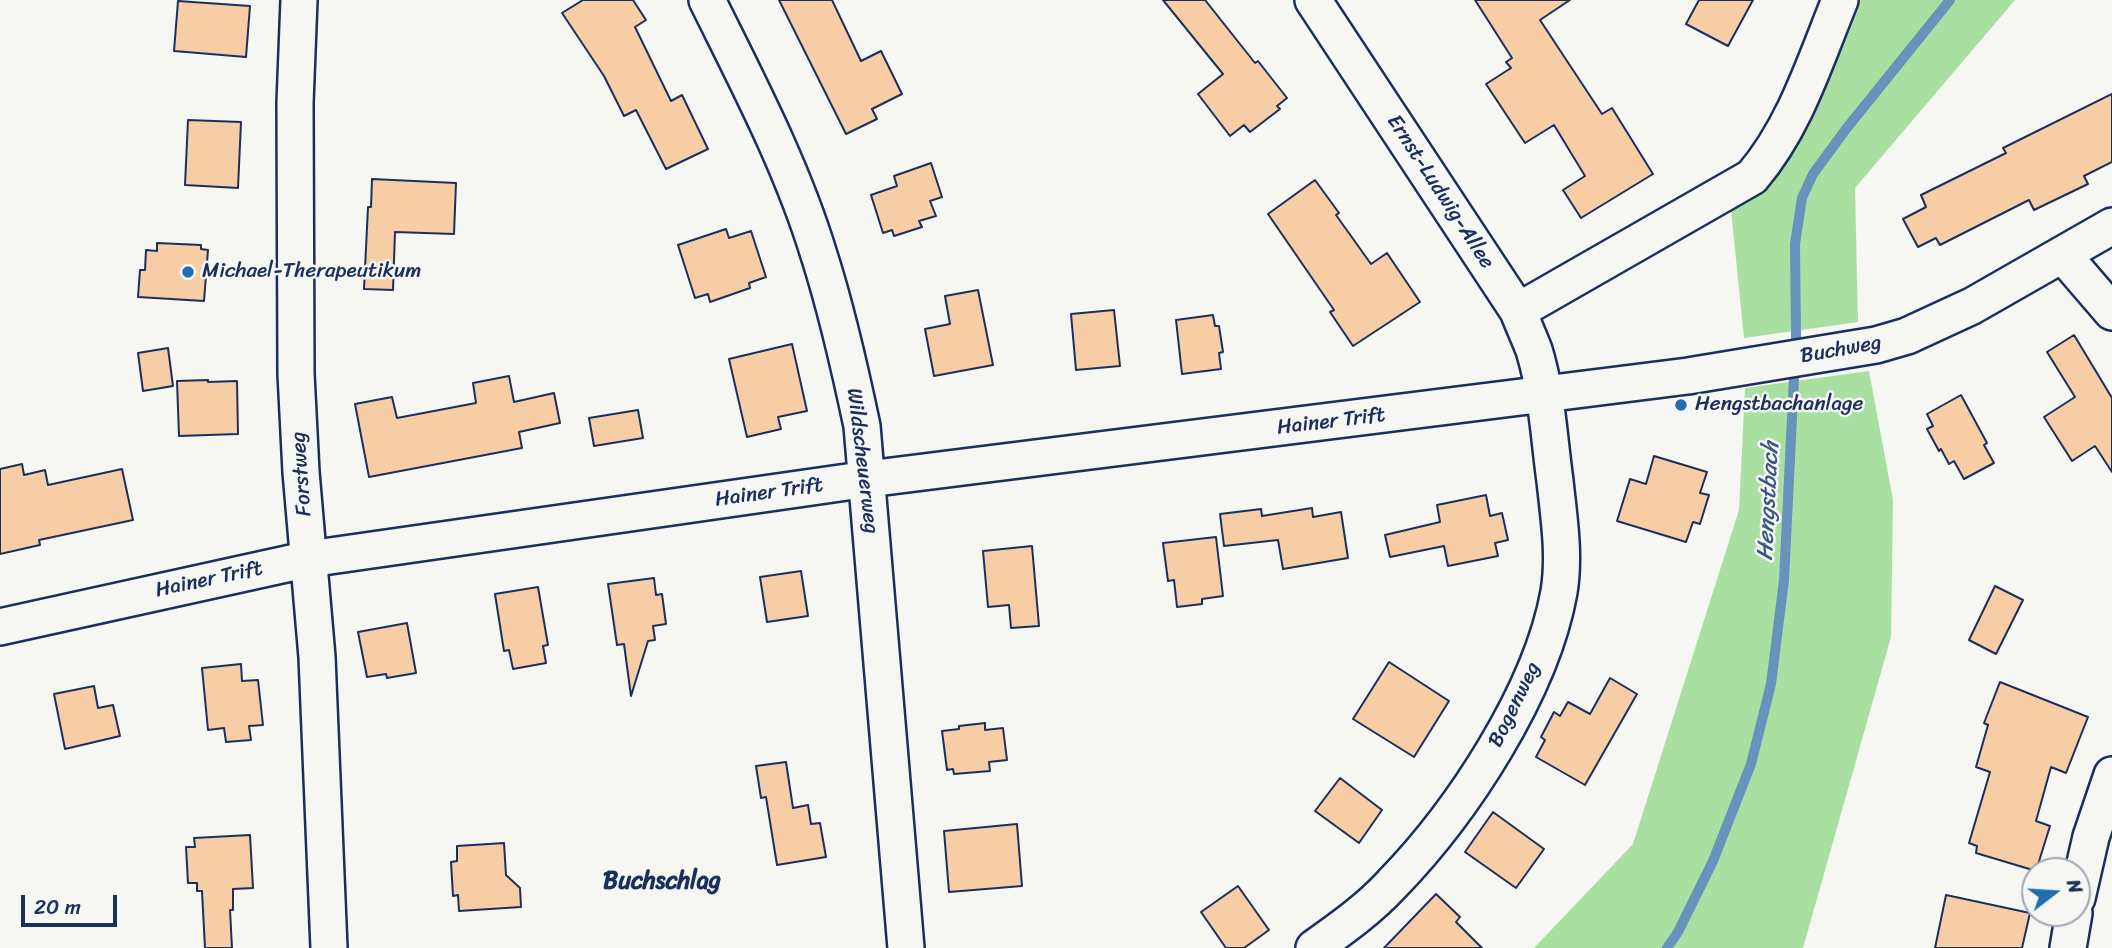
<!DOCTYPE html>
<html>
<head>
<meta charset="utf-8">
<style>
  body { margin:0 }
  #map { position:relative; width:2112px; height:948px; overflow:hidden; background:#f6f6f2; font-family:Sriracha,sans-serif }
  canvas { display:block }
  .north { position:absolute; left:2021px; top:857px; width:70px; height:70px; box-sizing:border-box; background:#f6f6f2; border:2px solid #9ea6b7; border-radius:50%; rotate:73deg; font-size:19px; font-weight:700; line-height:28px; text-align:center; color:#1b2f5e }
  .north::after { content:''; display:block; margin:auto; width:24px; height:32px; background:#1f6fb2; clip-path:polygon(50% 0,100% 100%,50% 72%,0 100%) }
  .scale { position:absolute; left:21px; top:895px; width:96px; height:32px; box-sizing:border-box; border:4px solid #1b2f5e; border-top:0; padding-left:9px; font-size:21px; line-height:24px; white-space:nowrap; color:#1b2f5e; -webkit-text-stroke:5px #f6f6f2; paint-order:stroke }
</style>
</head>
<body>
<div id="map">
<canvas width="2112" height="948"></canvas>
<div class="north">N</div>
<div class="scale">20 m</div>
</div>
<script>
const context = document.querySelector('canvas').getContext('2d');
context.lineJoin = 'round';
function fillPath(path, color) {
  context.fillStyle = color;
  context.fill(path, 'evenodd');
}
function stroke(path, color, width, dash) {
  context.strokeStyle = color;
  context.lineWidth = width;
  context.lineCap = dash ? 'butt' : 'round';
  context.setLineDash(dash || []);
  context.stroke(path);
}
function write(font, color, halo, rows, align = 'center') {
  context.font = font + ' Sriracha,sans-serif';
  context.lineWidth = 5;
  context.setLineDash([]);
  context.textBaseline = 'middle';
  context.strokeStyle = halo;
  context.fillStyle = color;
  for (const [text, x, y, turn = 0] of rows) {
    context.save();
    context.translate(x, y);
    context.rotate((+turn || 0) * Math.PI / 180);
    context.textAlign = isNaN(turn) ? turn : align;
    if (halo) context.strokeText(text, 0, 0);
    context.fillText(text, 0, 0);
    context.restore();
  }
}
fillPath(new Path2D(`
  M1857 0H2015L1855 188 1858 322 1744 338 1731 210 1818 95Z
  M1869 371 1893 500 1891 637 1803 948H1534L1633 844 1739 510 1745 388Z`), '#aadfa2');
stroke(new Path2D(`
  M1667 948 1678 932 1713 861 1751 764 1771 684 1784 580 1796 337 1795 244 1802 198 1813 174 1846 129 1950 0`), '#6793bc', 10);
const building = new Path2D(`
  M583 0H633L646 20 635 27 671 101 682 95 708 149 666 169 636 110 624 116 604 76 562 13Z
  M779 0H832L861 61 881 51 902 94 872 109 877 119 846 134Z
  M1163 0H1205L1255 63 1258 61 1287 98 1277 106 1280 109 1250 132 1244 125 1230 136 1198 94 1223 74Z
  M1475 0H1570L1540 20 1602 114 1612 108 1653 174 1581 218 1563 190 1585 176 1554 125 1525 143 1486 84 1511 68 1506 62 1512 58Z
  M1699 0H1753L1728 46 1686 24Z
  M178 1 250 6 246 57 174 51Z
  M2112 94V162L2084 176 2088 184 2034 210 2029 200 1940 245 1936 238 1918 247 1903 219 1926 207 1921 195 2006 153 2003 148Z
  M188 120 241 122 238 188 185 185Z
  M931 163 942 197 930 201 936 216 919 221 922 227 894 236 892 230 883 233 871 195 897 186 894 176Z
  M372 179 456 183 454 234 395 232 393 290 364 289 368 207H371Z
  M1315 180 1339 213 1336 215 1371 264 1387 253 1420 302 1353 346 1330 312 1334 310 1268 214Z
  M726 229 729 238 751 231 766 277 749 283 750 288 710 302 708 294 695 298 678 245Z
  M157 243 201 245V249L208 250 204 301 138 297 140 270H145L146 250 157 251Z
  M978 290 993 365 934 376 925 329 950 324 945 296Z
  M1114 310 1120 366 1076 370 1071 314Z
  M1213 315 1215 326H1219L1223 352 1219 353 1221 369 1182 374 1176 320Z
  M2074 335 2112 398V472L2095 446 2072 461 2044 417 2075 397 2047 352Z
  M792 344 807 411 778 417 781 429 747 437 729 359Z
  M168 348 173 386 143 391 138 353Z
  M509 376 514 402 554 393 560 423 519 432 522 448 369 477 355 404 392 397 397 418 476 403 473 383Z
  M208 380V382L237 381 238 434 179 436 177 381Z
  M1961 395 1987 443 1984 445 1994 463 1964 479 1954 461 1949 464 1941 449 1939 451 1927 429 1933 426 1927 414Z
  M638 410 643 438 594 446 589 418Z
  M1654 456 1707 472 1700 493 1709 495 1700 524 1693 522 1686 542 1617 521 1630 479 1646 484Z
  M22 464 24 475 45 470 48 485 122 469 133 520 39 540 40 545 0 554V469Z
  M1486 495 1490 516 1502 513 1508 540 1495 543 1498 556 1448 566 1444 546 1390 557 1385 535 1440 522 1437 505Z
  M1312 508 1313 517 1341 512 1348 558 1283 569 1278 540 1224 546 1220 514 1261 509 1262 516Z
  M1216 537 1223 596 1202 599V604L1177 607 1174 580 1168 581 1163 543Z
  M1032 546 1039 626 1011 628 1009 605 988 607 983 551Z
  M801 571 808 616 767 622 760 577Z
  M654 578 656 595 662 594 666 624 653 626 655 640 648 641 631 696 624 644 617 645 608 584Z
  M1995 586 2023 600 1996 654 1969 640Z
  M538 587 548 645 543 646 546 663 513 669 509 650 504 651 495 594Z
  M407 623 416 673 387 678 386 674 367 677 358 632Z
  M1389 662 1449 701 1414 757 1353 719Z
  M241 664 242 681 258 680 263 725 249 726 251 740 226 742 224 728 208 730 202 668Z
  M1610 678 1637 694 1585 785 1536 757 1545 740 1541 737 1554 712 1560 716 1568 702 1590 714Z
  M2000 682 2088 717 2066 773 2051 767 2036 821 2050 826 2036 871 1976 853 1977 846 1969 843 1990 772 1976 767 1988 725 1984 723Z
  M94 686 98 708 113 705 120 736 65 749 54 694Z
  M985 723V730L1003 728 1007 760 989 762 990 771 954 774 953 769 947 770 942 731 959 729V726Z
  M786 762 793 808 808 805 811 824 820 823 826 857 777 865 766 797 761 798 756 766Z
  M1340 778 1382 810 1359 843 1315 811Z
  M1493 812 1544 849 1516 888 1465 852Z
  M1017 824 1022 886 949 892 944 831Z
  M250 835 253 888 233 889V910H230L232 948H205L202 891H197V883H188L186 847H195L194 838Z
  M504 843 506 875 520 888 521 907 459 911 458 895 453 896 451 862 457 861V846Z
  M1238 886 1269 930 1244 948H1226L1201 912Z
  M1436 894 1460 917 1456 922 1482 948H1384Z
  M1946 895 2030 913 2022 948H1935Z`);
fillPath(building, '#f6cda5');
stroke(building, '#1b2f5e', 2);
const street = new Path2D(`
  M299 0 295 103 296 374 301 472 317 657 329 948
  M707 0C748 83 792 166 819 255 837 311 850 369 862 426L906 948
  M1313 0 1518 311C1523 324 1529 337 1534 350 1547 392 1549 438 1555 481 1559 519 1565 555 1559 592 1541 692 1462 812 1392 884 1369 909 1342 928 1314 948
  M2063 255 2112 312
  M1518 311 1752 177C1795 127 1815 61 1840 0
  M0 627 309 559 868 479 1688 376 1876 345 1907 336 1972 306 2112 226
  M2077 898 2091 837 2112 775
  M2068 948 2074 913`);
stroke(street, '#1b2f5e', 40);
stroke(street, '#f6f6f2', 35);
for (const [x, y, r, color] of [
  [188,272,7,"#1f6fb2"],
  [1681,405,7,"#1f6fb2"]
]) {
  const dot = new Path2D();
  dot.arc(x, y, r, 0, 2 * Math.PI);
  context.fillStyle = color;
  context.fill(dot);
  stroke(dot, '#f6f6f2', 2.5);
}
write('21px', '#1b2f5e', '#f6f6f2', [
  ["Ernst-Ludwig-Allee",1440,192,57],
  ["Buchweg",1841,350,-10],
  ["Hainer Trift",1331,422,-7],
  ["Wildscheuerweg",862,461,83],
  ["Forstweg",302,474,-94],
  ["Hainer Trift",769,493,-8],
  ["Hainer Trift",209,580,-12],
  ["Bogenweg",1515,705,-64]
]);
write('21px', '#1b2f5e', '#f6f6f2', [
  ["Michael-Therapeutikum",202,272],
  ["Hengstbachanlage",1695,405]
], 'left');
write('italic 23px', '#3b5885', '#f6f6f2', [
  ["Hengstbach",1769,501,-87]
]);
write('bold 24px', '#1b2f5e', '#f6f6f2', [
  ["Buchschlag",662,882]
]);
</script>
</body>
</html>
